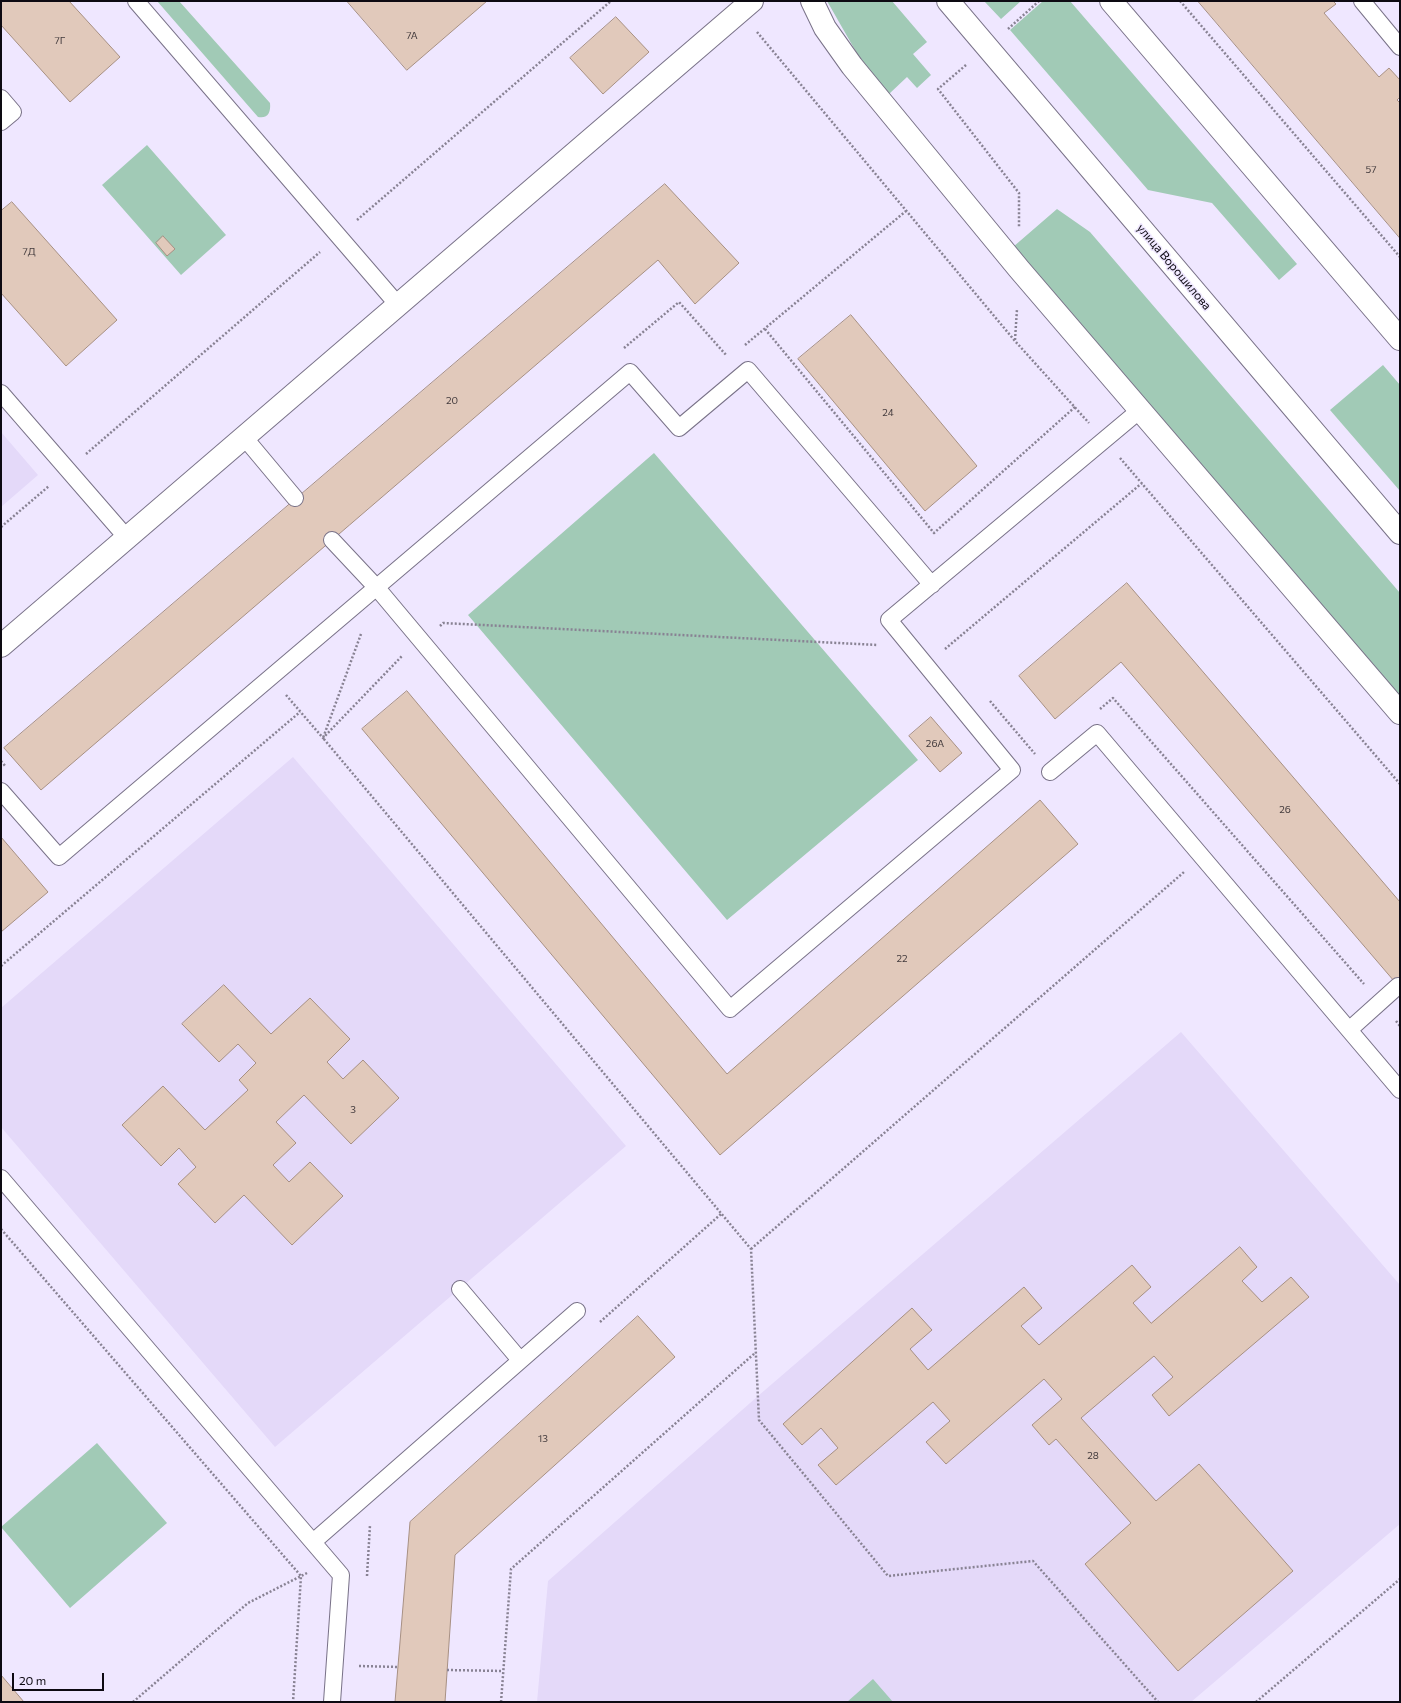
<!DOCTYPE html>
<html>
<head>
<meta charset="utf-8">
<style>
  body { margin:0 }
  #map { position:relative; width:1401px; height:1703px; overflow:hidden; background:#efe7ff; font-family:Commissioner,sans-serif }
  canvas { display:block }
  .frame { position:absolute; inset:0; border:2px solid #0d0a12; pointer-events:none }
  .scale { position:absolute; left:12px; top:1673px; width:92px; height:18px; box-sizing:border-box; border:2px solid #0d0a12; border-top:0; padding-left:5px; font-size:12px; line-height:14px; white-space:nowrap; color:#0d0a12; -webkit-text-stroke:3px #efe7ff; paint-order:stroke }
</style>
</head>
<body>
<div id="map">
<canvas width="1401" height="1703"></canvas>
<div class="frame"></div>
<div class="scale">20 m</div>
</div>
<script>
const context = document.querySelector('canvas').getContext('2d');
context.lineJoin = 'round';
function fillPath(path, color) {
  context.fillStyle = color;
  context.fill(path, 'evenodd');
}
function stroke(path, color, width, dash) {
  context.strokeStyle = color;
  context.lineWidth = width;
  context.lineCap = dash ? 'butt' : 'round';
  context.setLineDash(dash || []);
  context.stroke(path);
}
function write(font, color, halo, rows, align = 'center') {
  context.font = font + ' Commissioner,sans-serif';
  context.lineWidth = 3;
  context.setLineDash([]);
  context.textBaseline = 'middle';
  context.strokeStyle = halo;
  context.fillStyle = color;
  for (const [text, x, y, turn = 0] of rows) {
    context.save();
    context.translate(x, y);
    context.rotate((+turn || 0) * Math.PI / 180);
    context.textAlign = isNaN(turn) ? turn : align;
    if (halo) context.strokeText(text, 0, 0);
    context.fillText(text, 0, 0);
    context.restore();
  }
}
fillPath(new Path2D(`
  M1 432 38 475 1 507Z
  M293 757 626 1146 275 1447 1 1127V1008Z
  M1181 1032 1400 1285V1524L1191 1702H537L548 1581 758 1396Z`), '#e4d9f9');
fillPath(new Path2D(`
  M157 1H179L270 103C271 112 268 119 258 117Z
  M827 1H892L927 42 913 54 931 75 917 88 907 77 889 94 863 64Z
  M984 1H1021L1001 19Z
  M1043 1H1070L1297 264 1279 280 1212 203 1148 190 1010 30Z
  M147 145 226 235 181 275 102 185Z
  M1057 209 1090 232 1400 593V696L1013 247Z
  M1383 365 1400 385V491L1330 410Z
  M654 453 918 760 727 920 468 615Z
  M97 1443 167 1523 70 1608 1 1527Z
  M873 1679 893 1702H847Z`), '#a1cab6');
const building = new Path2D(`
  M1 1H69L120 57 70 102 1 25Z
  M347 1H487L407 70Z
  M1198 1H1333L1336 4 1324 13 1379 77 1389 68 1400 80V97L1397 100 1400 103V238Z
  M616 17 649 52 603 94 570 58Z
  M665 184 739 263 695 304 658 260 41 790 4 748Z
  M12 202 117 320 66 366 1 293V211Z
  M163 236 175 249 167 256 156 243Z
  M851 315 977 466 925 511 798 359Z
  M1127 583 1400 902V988L1121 662 1055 719 1019 676Z
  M407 691 727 1074 1040 800 1078 844 720 1155 362 729Z
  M931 717 962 753 940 772 909 736Z
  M1 837 48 892 1 932Z
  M224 985 271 1034 310 998 350 1039 327 1062 343 1079 363 1060 399 1098 351 1144 304 1095 276 1122 296 1143 273 1165 289 1182 310 1162 343 1196 292 1245 244 1195 215 1223 178 1184 196 1167 179 1148 161 1166 122 1125 163 1086 205 1130 248 1090 239 1080 256 1063 238 1044 219 1062 182 1024Z
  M1240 1247 1257 1267 1242 1281 1262 1302 1291 1277 1309 1297 1169 1416 1152 1395 1173 1377 1154 1356 1081 1418 1156 1501 1199 1464 1293 1571 1178 1671 1085 1564 1131 1523 1056 1439 1049 1445 1032 1425 1062 1399 1044 1379 946 1464 926 1442 950 1421 933 1402 836 1485 818 1465 838 1448 821 1428 802 1445 783 1424 912 1308 932 1330 910 1349 928 1370 1024 1287 1042 1308 1021 1326 1039 1345 1132 1265 1151 1287 1133 1303 1151 1323Z
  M638 1316 675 1357 455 1555 445 1702H395L410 1522Z
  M1 1675 24 1702H1Z`);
fillPath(building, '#e1c9bb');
stroke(building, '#a79083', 1);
const service = new Path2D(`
  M136 1 398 305
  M1362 1 1400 47
  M1 98 13 112 1 122
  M1 393 127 538
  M244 437 295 498
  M332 540 377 588 730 1009 1012 770 889 620 1140 410
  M1050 772 1097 733 1400 1090
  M1 791 59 857 630 372 679 428 748 370 932 585
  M1349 1030 1398 986
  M1 1178 341 1575 332 1702
  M460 1289 520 1360
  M313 1542 577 1311`);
const minor = new Path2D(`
  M812 1 825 28 852 66 1019 269 1400 713
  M1111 1 1400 339
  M1 646 752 1`);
const secondary = new Path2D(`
  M948 1 1400 533`);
stroke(service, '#797288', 18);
stroke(minor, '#797288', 24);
stroke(secondary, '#797288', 24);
stroke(new Path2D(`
  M1180 1 1400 257
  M1008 29 1039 1
  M757 32 1015 341 1089 423
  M966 65 938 89 1019 193V227
  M357 220 611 1
  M765 329 934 533 1075 407
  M1015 340 1017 309
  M745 345 906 211
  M624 348 679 302 727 356
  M86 454 320 252
  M1120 458 1400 784
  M1 527 49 486
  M440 626 443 623 878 645
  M361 634 323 738 751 1249 759 1420 888 1576 1033 1561 1158 1702
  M945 649 1142 483
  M286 695 323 738 402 656
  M990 701 1035 754
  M1100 709 1113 698 1364 984
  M1 761 6 767
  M1 966 300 712
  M1396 1021 1400 1026
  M1 1229 301 1576 293 1702
  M751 1249 1184 872
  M600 1322 721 1214
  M367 1576 370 1525
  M359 1666 398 1667
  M447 1670 503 1671
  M133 1702 248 1603 307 1573
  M501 1702 511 1569 755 1353
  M1256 1702 1400 1579`), '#888293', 2.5, [2, 2]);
stroke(service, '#fff', 16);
stroke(minor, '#fff', 22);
stroke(secondary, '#fff', 22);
write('10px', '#423a3c', null, [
  ["7А",412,36],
  ["7Г",60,41],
  ["57",1371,170],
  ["7Д",29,252],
  ["20",452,401],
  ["24",888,413],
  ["26А",935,744],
  ["26",1285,810],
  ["22",902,959],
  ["3",353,1110],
  ["13",543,1439],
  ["28",1093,1456]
]);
write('12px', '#0d0a12', '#efe7ff', [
  ["улица Ворошилова",1174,267,50]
]);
</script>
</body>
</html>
